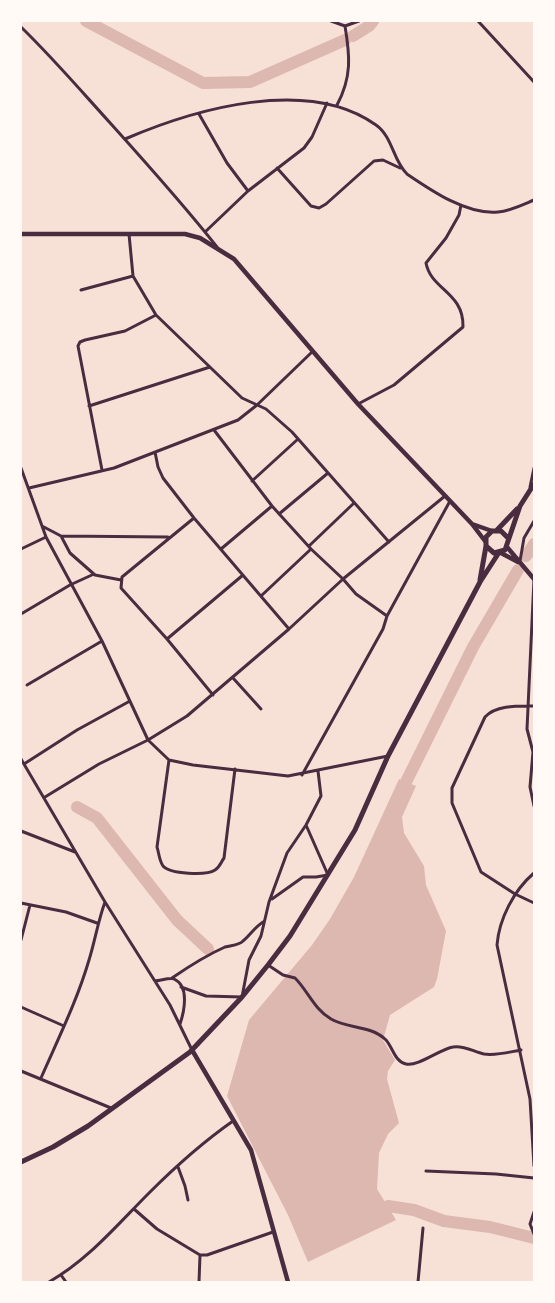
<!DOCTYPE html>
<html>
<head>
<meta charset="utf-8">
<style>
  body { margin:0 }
  #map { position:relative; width:555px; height:1303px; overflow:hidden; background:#f7e1d7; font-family:"Varela Round",sans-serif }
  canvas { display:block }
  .frame { position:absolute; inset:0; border:22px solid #fffaf5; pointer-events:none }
</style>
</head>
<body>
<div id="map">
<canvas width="555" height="1303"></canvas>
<div class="frame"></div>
</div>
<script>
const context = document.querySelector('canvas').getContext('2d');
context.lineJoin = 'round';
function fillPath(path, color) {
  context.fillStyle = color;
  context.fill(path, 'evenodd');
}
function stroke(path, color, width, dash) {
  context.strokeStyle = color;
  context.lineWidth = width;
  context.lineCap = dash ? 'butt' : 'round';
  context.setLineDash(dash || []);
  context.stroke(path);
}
fillPath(new Path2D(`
  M399 779 416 786 402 817 404 833 424 866 426 885 446 931 437 979 434 987 390 1015 383 1040 395 1060 388 1071 387 1079 399 1123 388 1134 379 1153 377 1189 396 1220 308 1262 288 1215 227 1096 249 1020 312 945 330 919 354 877Z`), '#dcb8b0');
stroke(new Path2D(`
  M86 21 203 83 250 82 345 40
  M353 36 369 26 373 21
  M526 556 534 544
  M406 782 473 647 518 570
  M77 807 97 818 177 920 208 949
  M388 1206 414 1210 444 1221 490 1227 534 1238`), '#dcb8b0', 12);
stroke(new Path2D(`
  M331 21 345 26 359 21
  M478 21 534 82
  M21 27C53 58 82 92 112 125 148 165 184 205 217 247
  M337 105C352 77 350 56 345 26
  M199 114 227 163 248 191
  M125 139C195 109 308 76 376 125 393 137 393 161 407 174 432 191 467 215 498 212 510 211 522 205 534 200
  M277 168 311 206 319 208 326 204 374 161 383 160 400 168
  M205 232 248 191 304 148 312 137 327 103
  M129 234 133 276 156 315 242 398 266 409 292 432 389 542
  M81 290 133 276
  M358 404 394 385 463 327C464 292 431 290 426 263L446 238 459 215 461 205
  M89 406 210 367
  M214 430 272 506 311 549 343 579 356 594 387 616
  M155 452 158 467 163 478 194 518 289 629
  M21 468 46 537 102 641 148 740 169 760 193 765 288 776 388 756
  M102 470 78 346 80 342 85 340 125 331 156 315
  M252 481 298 439
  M530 487 534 468
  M29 488 114 468 238 420 257 405 312 352
  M279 514 328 473
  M194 518 122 577 121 588 167 639 213 695
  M42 526 61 536 70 553 95 575 121 580
  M61 536 168 537
  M309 546 354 503
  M21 549 46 537
  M221 549 272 506
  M520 561 524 538 534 521
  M534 579 527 729 533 752 530 787 534 806
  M261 596 311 549
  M21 614 70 585 94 574
  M167 639 243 575
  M233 678 261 709
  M27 685 102 641
  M534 706C518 706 496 705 485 717L452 788V803L481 872 515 894 534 903
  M21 759 105 902 170 1005 192 1050
  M169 760 157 847C159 853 159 860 163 866 170 874 206 876 215 870 220 867 221 862 224 858L235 769
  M24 764 77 730 130 701
  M302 775 383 629 387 616 450 501
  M45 797 99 764 148 740 187 716 289 629 343 579 445 496
  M21 831 75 852
  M534 873C514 890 499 919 497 945L530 1099 534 1166
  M272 899 303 877H316L328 875 306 825
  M21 903 66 912 97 923
  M21 940 30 905
  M268 965 283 975 295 978C308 991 314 1009 331 1019 348 1029 371 1025 386 1040 393 1048 395 1062 406 1064 418 1067 440 1049 453 1047 464 1045 474 1052 484 1054 496 1056 509 1052 521 1050
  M172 978C188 967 207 955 225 947 231 945 238 946 243 941 250 935 255 927 263 922
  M155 981C160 981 170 977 174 979 190 986 184 1012 180 1024
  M181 987 206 996 242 997 249 960 261 936 269 902 287 853 306 825 321 796 318 771
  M21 1007 64 1026
  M21 1071 111 1108
  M41 1078C58 1039 77 1001 89 960 95 941 98 921 105 902
  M178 1167 185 1186 188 1200
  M426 1171 496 1174 534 1178
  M134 1209 157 1229 200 1255H207L273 1232
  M534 1212 530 1224 534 1234
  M61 1275 66 1282
  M49 1282C88 1260 117 1225 149 1193 175 1167 203 1142 233 1121
  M199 1282 200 1255
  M418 1282 423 1228`), '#4a2c40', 3);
stroke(new Path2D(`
  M21 234H185L200 238 234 259 358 404 472 524 485 541
  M472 524 492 531
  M507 547 534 579
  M501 553 518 562
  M192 1050 251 1150 288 1282`), '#4a2c40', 4.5);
stroke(new Path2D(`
  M497 530 517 509
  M508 538 501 531H492L486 537V546L494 553 505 550 520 506 534 484
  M480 580 486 546
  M21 1162 53 1147 88 1126 190 1052 242 997 268 965 290 936 355 830 388 756 480 582 498 554`), '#4a2c40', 5);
</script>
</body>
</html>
